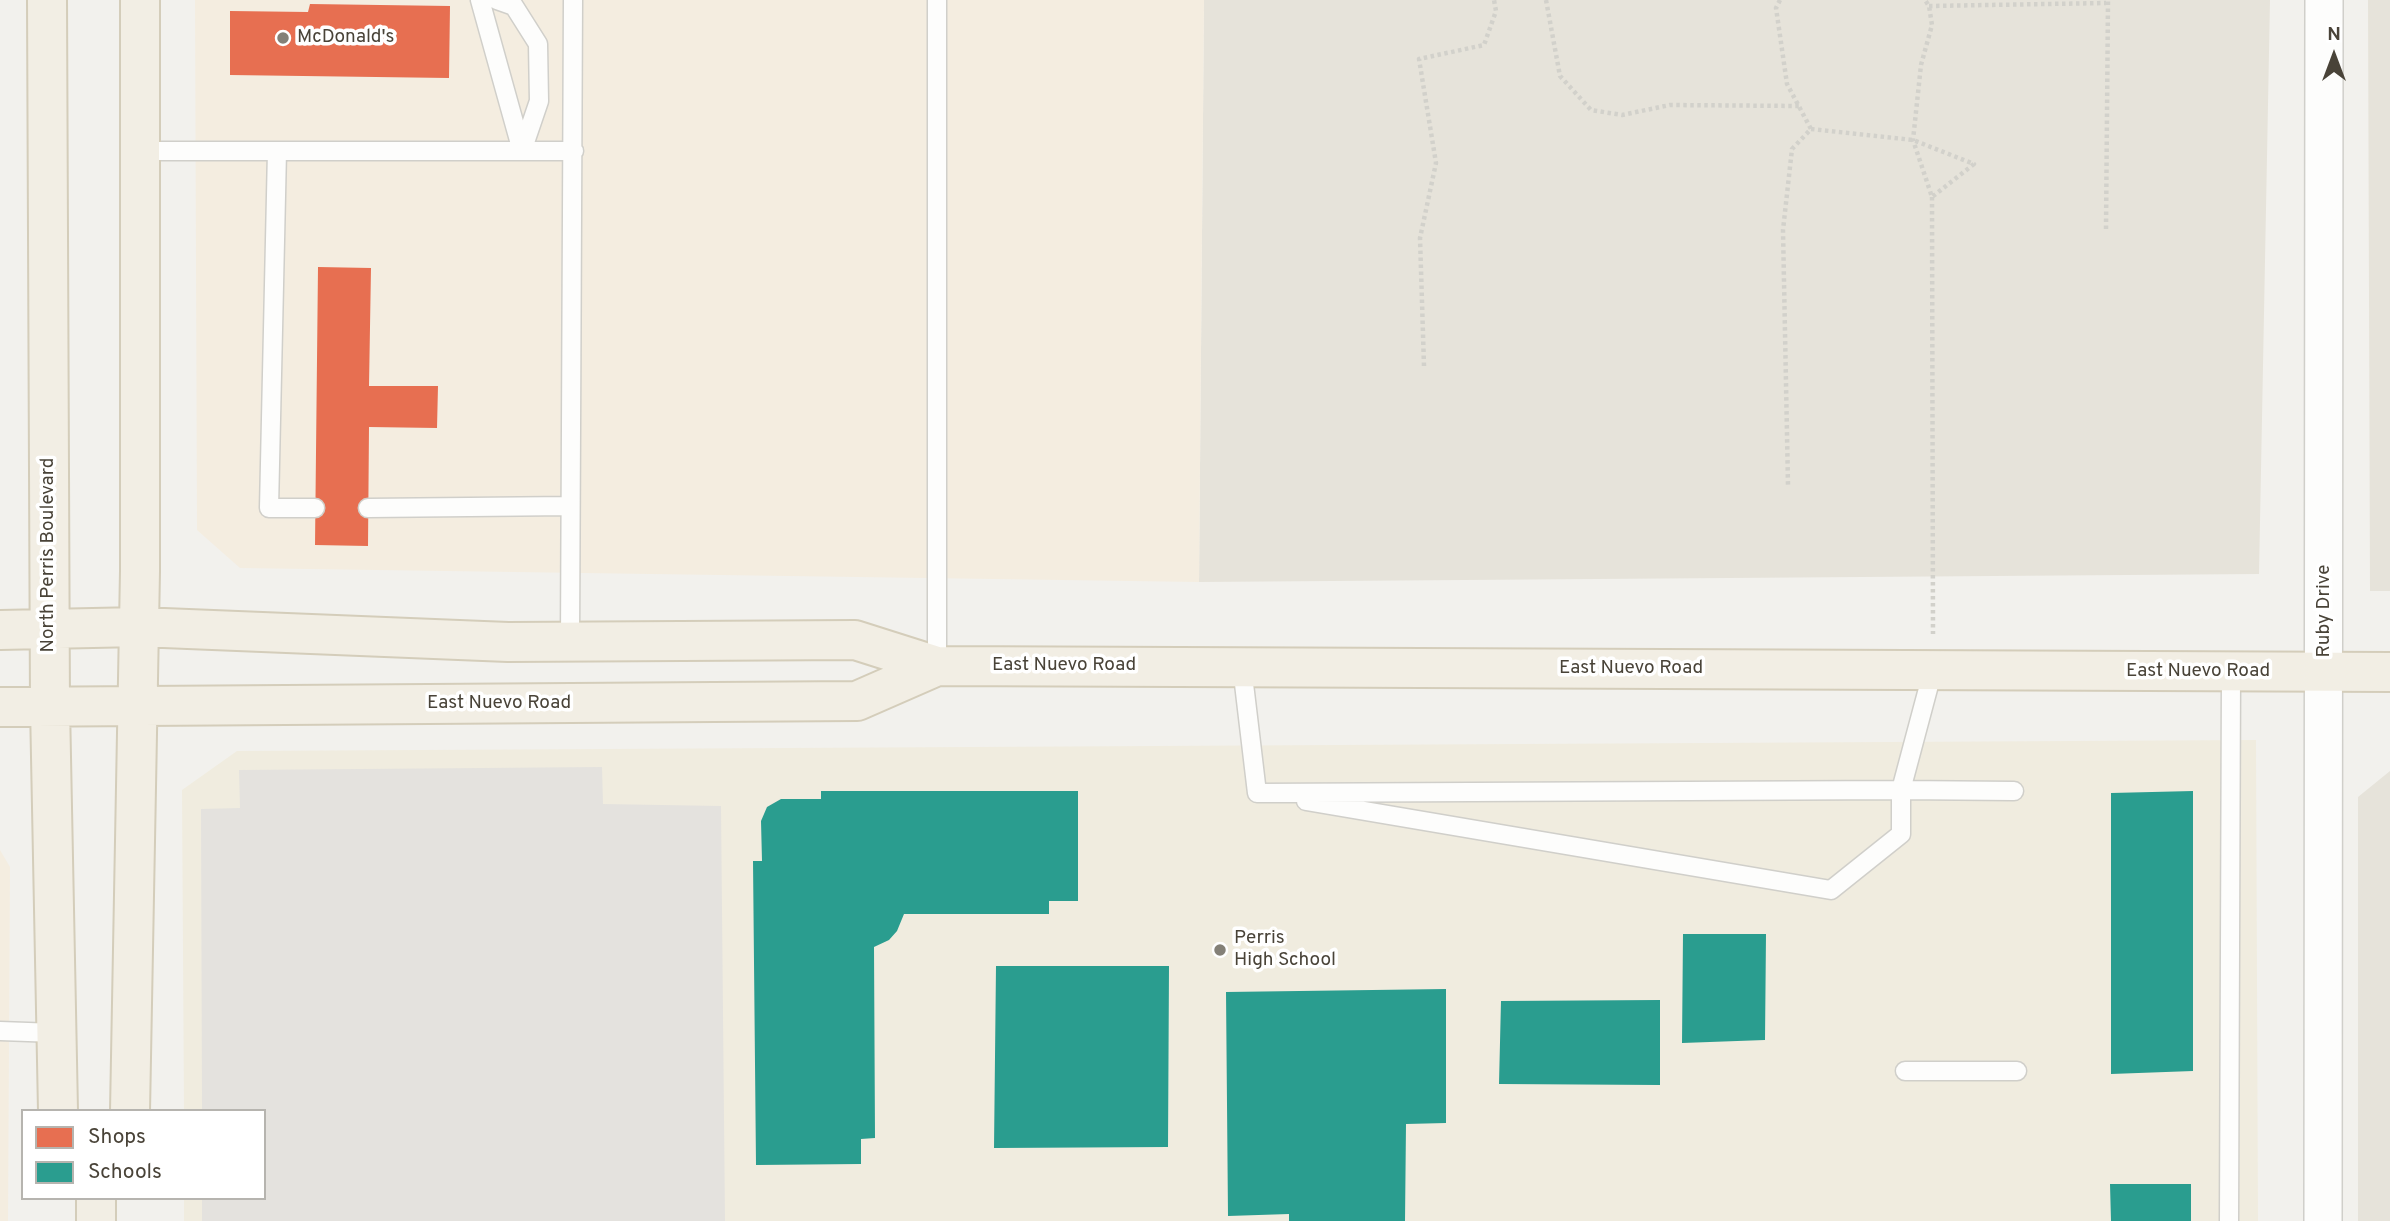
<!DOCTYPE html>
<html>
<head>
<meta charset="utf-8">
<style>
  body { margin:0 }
  #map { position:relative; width:2390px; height:1221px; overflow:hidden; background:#f2f1ed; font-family:Overpass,sans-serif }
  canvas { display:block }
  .legend { position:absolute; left:21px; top:1109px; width:245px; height:91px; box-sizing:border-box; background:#fff; border:2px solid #b6b4af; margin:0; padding:9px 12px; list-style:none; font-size:21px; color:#494338 }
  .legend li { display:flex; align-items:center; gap:14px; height:35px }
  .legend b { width:35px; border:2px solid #b6b4af }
  .north { position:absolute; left:2299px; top:21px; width:70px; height:70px; -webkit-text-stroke:5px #fff; paint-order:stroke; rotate:0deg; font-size:19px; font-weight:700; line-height:28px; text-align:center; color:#494338 }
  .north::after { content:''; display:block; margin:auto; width:24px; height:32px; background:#494338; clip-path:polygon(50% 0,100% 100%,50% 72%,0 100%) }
</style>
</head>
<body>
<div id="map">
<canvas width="2390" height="1221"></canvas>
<ul class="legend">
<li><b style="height:19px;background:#e76f51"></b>Shops</li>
<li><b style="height:19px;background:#2a9d8f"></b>Schools</li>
</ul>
<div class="north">N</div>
</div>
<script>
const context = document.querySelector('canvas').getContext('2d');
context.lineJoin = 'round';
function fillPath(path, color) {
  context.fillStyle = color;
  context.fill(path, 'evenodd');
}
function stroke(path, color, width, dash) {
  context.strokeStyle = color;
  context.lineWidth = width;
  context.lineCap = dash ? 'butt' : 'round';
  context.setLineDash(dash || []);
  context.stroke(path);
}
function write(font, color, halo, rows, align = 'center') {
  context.font = font + ' Overpass,sans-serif';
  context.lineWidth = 7;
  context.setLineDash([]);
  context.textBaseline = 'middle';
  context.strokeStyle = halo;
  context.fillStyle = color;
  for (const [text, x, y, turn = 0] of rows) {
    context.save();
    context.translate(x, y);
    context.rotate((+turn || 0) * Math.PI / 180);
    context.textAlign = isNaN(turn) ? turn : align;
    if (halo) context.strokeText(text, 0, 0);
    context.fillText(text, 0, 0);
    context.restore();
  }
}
fillPath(new Path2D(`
  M1204 0H2270L2259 574 1199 582Z
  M2368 0H2390V591H2370Z
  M2390 771V1221H2358V797Z`), '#e6e3da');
fillPath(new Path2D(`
  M195 0H1204L1199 582 240 568 197 530Z
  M0 850 10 867 8 1221H0Z`), '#f4ede0');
fillPath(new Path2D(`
  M2256 740 2258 1221H184V1198H264V1111H184L182 790 237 751Z`), '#f0ecdf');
fillPath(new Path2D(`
  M602 767 603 804 721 806 725 1221H202V1198H264V1111H202L201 809 240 808 239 770Z`), '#e4e2de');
fillPath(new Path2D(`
  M310 4 450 6 449 78 230 75V11L308 12Z
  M318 267 371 268 369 386H438L437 428 369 427 368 546 315 545Z`), '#e76f51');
fillPath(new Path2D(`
  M821 791H1078V901H1049V914H904L897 931 889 940 874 947 875 1138 861 1139V1164L756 1165 753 861H762L761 821 767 807 781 799H821Z
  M2193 791V1071L2111 1074V793Z
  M1683 934H1766L1765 1040 1682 1043Z
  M996 966H1169L1168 1147 994 1148Z
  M1446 989V1123L1406 1124 1405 1221H1289V1214L1228 1216 1226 992Z
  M1660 1000V1085L1499 1084 1501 1001Z
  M2110 1184H2191V1221H2111Z`), '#2a9d8f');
const service = new Path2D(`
  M480 0 522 151
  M497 0 514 6 538 44 539 101 522 151
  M937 0V666
  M140 151H574
  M277 151 269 508H315
  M368 508 570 506
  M570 642 573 0
  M1242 667 1257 793 1901 790 1933 670
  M1306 801 1831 890 1901 834V790L2014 791
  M0 1031 56 1033
  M1905 1071H2017
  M2229 1221 2231 672`);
const minor = new Path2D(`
  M2323 1221 2324 0`);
const primary = new Path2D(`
  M47 0 50 706 58 1111
  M0 630 139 627 508 642 855 640 937 666 2390 672
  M0 707 857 701 937 666
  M130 1111 140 571V0
  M96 1198V1221`);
stroke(service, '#d0cfca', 21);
stroke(minor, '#d0cfca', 40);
stroke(primary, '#d4cdba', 42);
stroke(new Path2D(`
  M1546 0 1560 76 1591 110 1622 115 1670 105 1799 106
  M1780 0 1776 8 1787 84 1811 129 1792 149 1783 230 1788 485
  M1929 6 2106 3
  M1811 129 1913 140 1974 164 1932 197 1913 140 1921 65 1932 25 1929 6 1925 0
  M1932 197 1933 634
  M2106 229 2108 0
  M1424 366 1420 238 1436 163 1419 59 1484 45 1496 11 1494 0`), '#d2d1cb', 4.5, [3.5, 3.5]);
stroke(service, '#fdfdfc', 18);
stroke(minor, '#fdfdfc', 37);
stroke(primary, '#f2eee4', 38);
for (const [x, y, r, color] of [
  [283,38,7,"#848077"],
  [1220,950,7,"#848077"]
]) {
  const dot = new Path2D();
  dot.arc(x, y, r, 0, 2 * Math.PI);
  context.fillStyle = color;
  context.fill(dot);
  stroke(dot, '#fff', 2.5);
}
write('19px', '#494338', '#fff', [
  ["McDonald's",297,38],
  ["Perris",1234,939],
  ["High School",1234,961]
], 'left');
write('19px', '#494338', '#fff', [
  ["North Perris Boulevard",49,555,-90],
  ["Ruby Drive",2325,611,-90],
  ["East Nuevo Road",1064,666],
  ["East Nuevo Road",1631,669],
  ["East Nuevo Road",2198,672],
  ["East Nuevo Road",499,704]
]);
</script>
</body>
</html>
